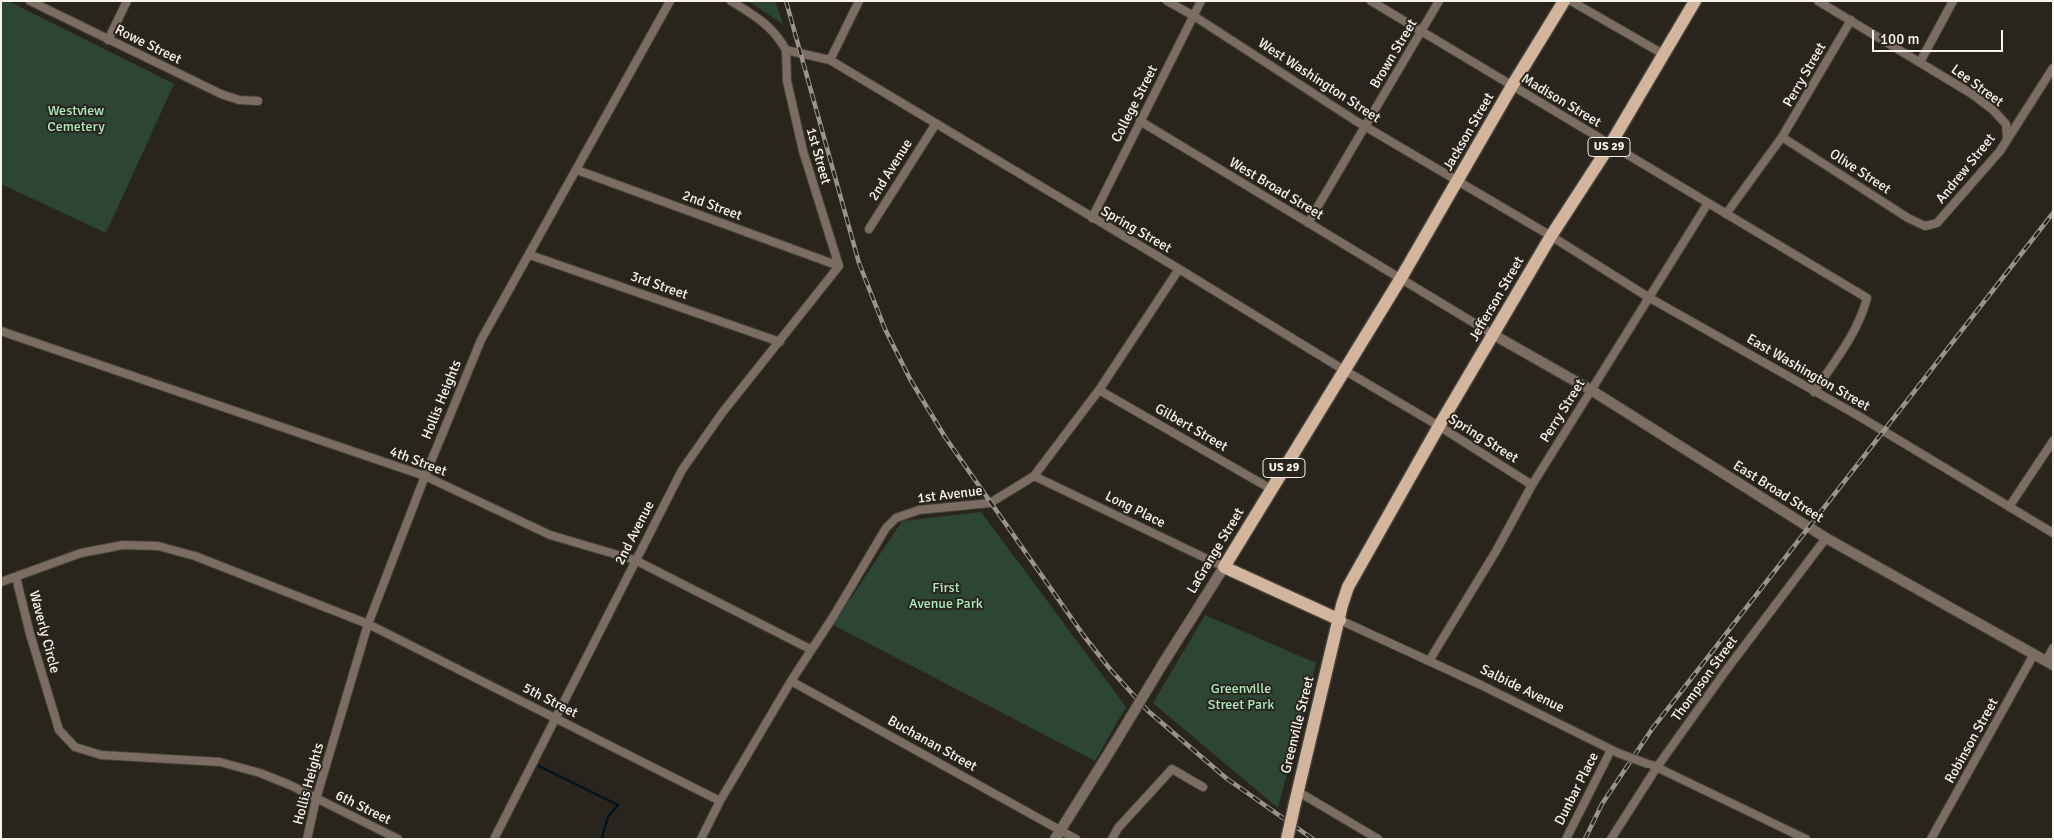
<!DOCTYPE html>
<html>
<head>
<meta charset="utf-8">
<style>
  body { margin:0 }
  #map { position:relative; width:2054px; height:840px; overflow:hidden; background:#2a251c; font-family:Signika,sans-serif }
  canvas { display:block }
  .frame { position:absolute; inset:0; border:2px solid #f7f3ed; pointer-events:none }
  .scale { position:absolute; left:1872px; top:30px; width:131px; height:22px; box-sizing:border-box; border:2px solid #f7f3ed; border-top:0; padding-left:6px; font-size:15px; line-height:18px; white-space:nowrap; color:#f7f3ed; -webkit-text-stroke:4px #2a251c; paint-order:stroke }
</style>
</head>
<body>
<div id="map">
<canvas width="2054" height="840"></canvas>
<div class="frame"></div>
<div class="scale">100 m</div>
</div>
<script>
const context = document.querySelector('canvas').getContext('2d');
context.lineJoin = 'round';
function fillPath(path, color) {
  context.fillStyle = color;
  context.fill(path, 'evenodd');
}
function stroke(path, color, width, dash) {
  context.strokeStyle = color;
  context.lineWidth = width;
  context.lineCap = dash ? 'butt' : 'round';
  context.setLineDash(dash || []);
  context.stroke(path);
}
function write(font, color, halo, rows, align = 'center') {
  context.font = font + ' Signika,sans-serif';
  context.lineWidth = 4;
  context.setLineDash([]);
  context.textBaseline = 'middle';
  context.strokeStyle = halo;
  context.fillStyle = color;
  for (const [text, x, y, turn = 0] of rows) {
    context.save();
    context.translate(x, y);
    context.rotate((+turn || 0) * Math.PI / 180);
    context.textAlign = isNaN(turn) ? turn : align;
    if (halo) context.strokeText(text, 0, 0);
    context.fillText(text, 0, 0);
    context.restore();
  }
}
fillPath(new Path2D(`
  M1 1H8L174 84 106 233 1 184Z
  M748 1H775L784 25Z
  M981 512 1126 707 1095 761 833 625 902 521Z
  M1205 615 1316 663 1278 808 1153 703Z`), '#2c4534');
stroke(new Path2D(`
  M539 766 618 805 608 817 602 837 604 839`), '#01131d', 2.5);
const minor = new Path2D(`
  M30 1 221 94 239 100 258 101
  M731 1C755 16 772 25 786 50L830 60 1179 269 1344 370 1439 426 1532 485
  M1167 1 1194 16 1356 121 1551 236 1648 297 1857 415 2053 533
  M1371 1 1867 298C1858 333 1834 362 1814 392
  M1571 1 1663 54
  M1818 1 1972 94 1993 110 2006 124 2007 137
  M108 40 127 1
  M786 50 787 81 803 151 839 266
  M830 60 859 1
  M1920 62 1953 1
  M1140 121 1494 335
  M1782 137 1908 218 1925 226 1937 223 2000 151 2053 68
  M577 170 839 266
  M1726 214 1782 137 1851 20
  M1092 218 1201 1
  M1308 223 1439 1
  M869 229 935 125
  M530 255 780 342
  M1 331 425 476 550 535 635 560 810 649
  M1099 390 1271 489
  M1034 476 1224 567
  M2009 507 2053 441
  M16 577 30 634 59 730 75 747 101 755 220 762 260 773 290 785 398 839
  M1 582 81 553 123 545 158 546 195 556 368 624 720 801
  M1340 620 1481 685 1618 753
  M1429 661 1496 551 1532 485 1708 203
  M2046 661 2053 648
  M791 681 1076 839
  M1652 765 1806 839
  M1297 791 1378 839
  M307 839 316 799 368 624 425 476 481 340 670 1
  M494 839 682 470 722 413 839 266
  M701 839 720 801 791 681 833 617 886 528 896 518 919 510 990 503 1034 476 1099 390 1179 269
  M1112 839 1118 828 1172 769 1203 787
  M1566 839 1611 750
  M1611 839 1657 767 1727 669 1826 538
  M1931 839 2034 654`);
const tertiary = new Path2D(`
  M1494 335 1591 390 1826 538 2053 665
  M1162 665 1224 567
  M1055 839 1115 743`);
const primary = new Path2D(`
  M1340 620 1224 567 1401 278 1512 86 1564 1
  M1295 803 1342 605 1348 587 1439 426 1551 236 1610 145 1695 1`);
stroke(minor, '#474239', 10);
stroke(tertiary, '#474239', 12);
stroke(primary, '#474239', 15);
stroke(minor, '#7b6d61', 8);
stroke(tertiary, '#7b6d61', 10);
stroke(primary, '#d2b59c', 12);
const rail = new Path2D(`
  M786 1 859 263 885 329 910 379 945 437 1084 636 1110 669 1148 711 1226 778 1313 839
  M1585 839 1602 804 1652 729 2053 213`);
stroke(rail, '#98948d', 4.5);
stroke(rail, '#2a251c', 2.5, [8]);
const minorBridge = new Path2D(`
  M1618 753 1648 764`);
const tertiaryBridge = new Path2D(`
  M1115 743 1162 665`);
const primaryBridge = new Path2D(`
  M1287 839 1295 803`);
stroke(minorBridge, '#474239', 10, []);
stroke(tertiaryBridge, '#474239', 12, []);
stroke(primaryBridge, '#474239', 15, []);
stroke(minorBridge, '#7b6d61', 8);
stroke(tertiaryBridge, '#7b6d61', 10);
stroke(primaryBridge, '#d2b59c', 12);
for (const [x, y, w] of [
  [1609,147,42],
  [1284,468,42]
]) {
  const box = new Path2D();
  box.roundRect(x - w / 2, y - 9.5, w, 19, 4);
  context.fillStyle = '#2a251c';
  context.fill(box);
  stroke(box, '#f7f3ed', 1);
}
write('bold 12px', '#f7f3ed', null, [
  ["US 29",1609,147],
  ["US 29",1284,468]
]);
write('14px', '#f7f3ed', '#2a251c', [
  ["Rowe Street",148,45,26],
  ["Brown Street",1394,54,-59],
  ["Perry Street",1805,75,-60],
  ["West Washington Street",1319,81,33],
  ["Lee Street",1977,86,36],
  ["Madison Street",1561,101,31],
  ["College Street",1135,104,-63],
  ["Jackson Street",1469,132,-60],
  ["1st Street",818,156,74],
  ["Andrew Street",1966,169,-51],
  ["2nd Avenue",891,170,-58],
  ["Olive Street",1860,172,33],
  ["West Broad Street",1276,189,31],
  ["2nd Street",712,206,20],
  ["Spring Street",1136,230,30],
  ["3rd Street",659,286,19],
  ["Jefferson Street",1497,299,-60],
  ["East Washington Street",1808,373,30],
  ["Hollis Heights",442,400,-68],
  ["Perry Street",1563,411,-58],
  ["Gilbert Street",1191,428,30],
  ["Spring Street",1483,439,32],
  ["4th Street",418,462,21],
  ["East Broad Street",1778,492,32],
  ["1st Avenue",950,495,-7],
  ["Long Place",1135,510,26],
  ["2nd Avenue",635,533,-63],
  ["LaGrange Street",1216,551,-59],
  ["Waverly Circle",44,632,75],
  ["Thompson Street",1705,679,-54],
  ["Salbide Avenue",1522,689,26],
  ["5th Street",550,701,27],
  ["Greenville Street",1298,725,-76],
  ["Robinson Street",1972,741,-61],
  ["Buchanan Street",932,744,29],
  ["Hollis Heights",309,784,-75],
  ["Dunbar Place",1577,789,-63],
  ["6th Street",363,808,26]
]);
write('14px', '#ace9bf', '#2a251c', [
  ["Westview",76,111],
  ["Cemetery",76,127],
  ["First",946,588],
  ["Avenue Park",946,604],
  ["Greenville",1241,689],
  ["Street Park",1241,705]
]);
</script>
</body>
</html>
